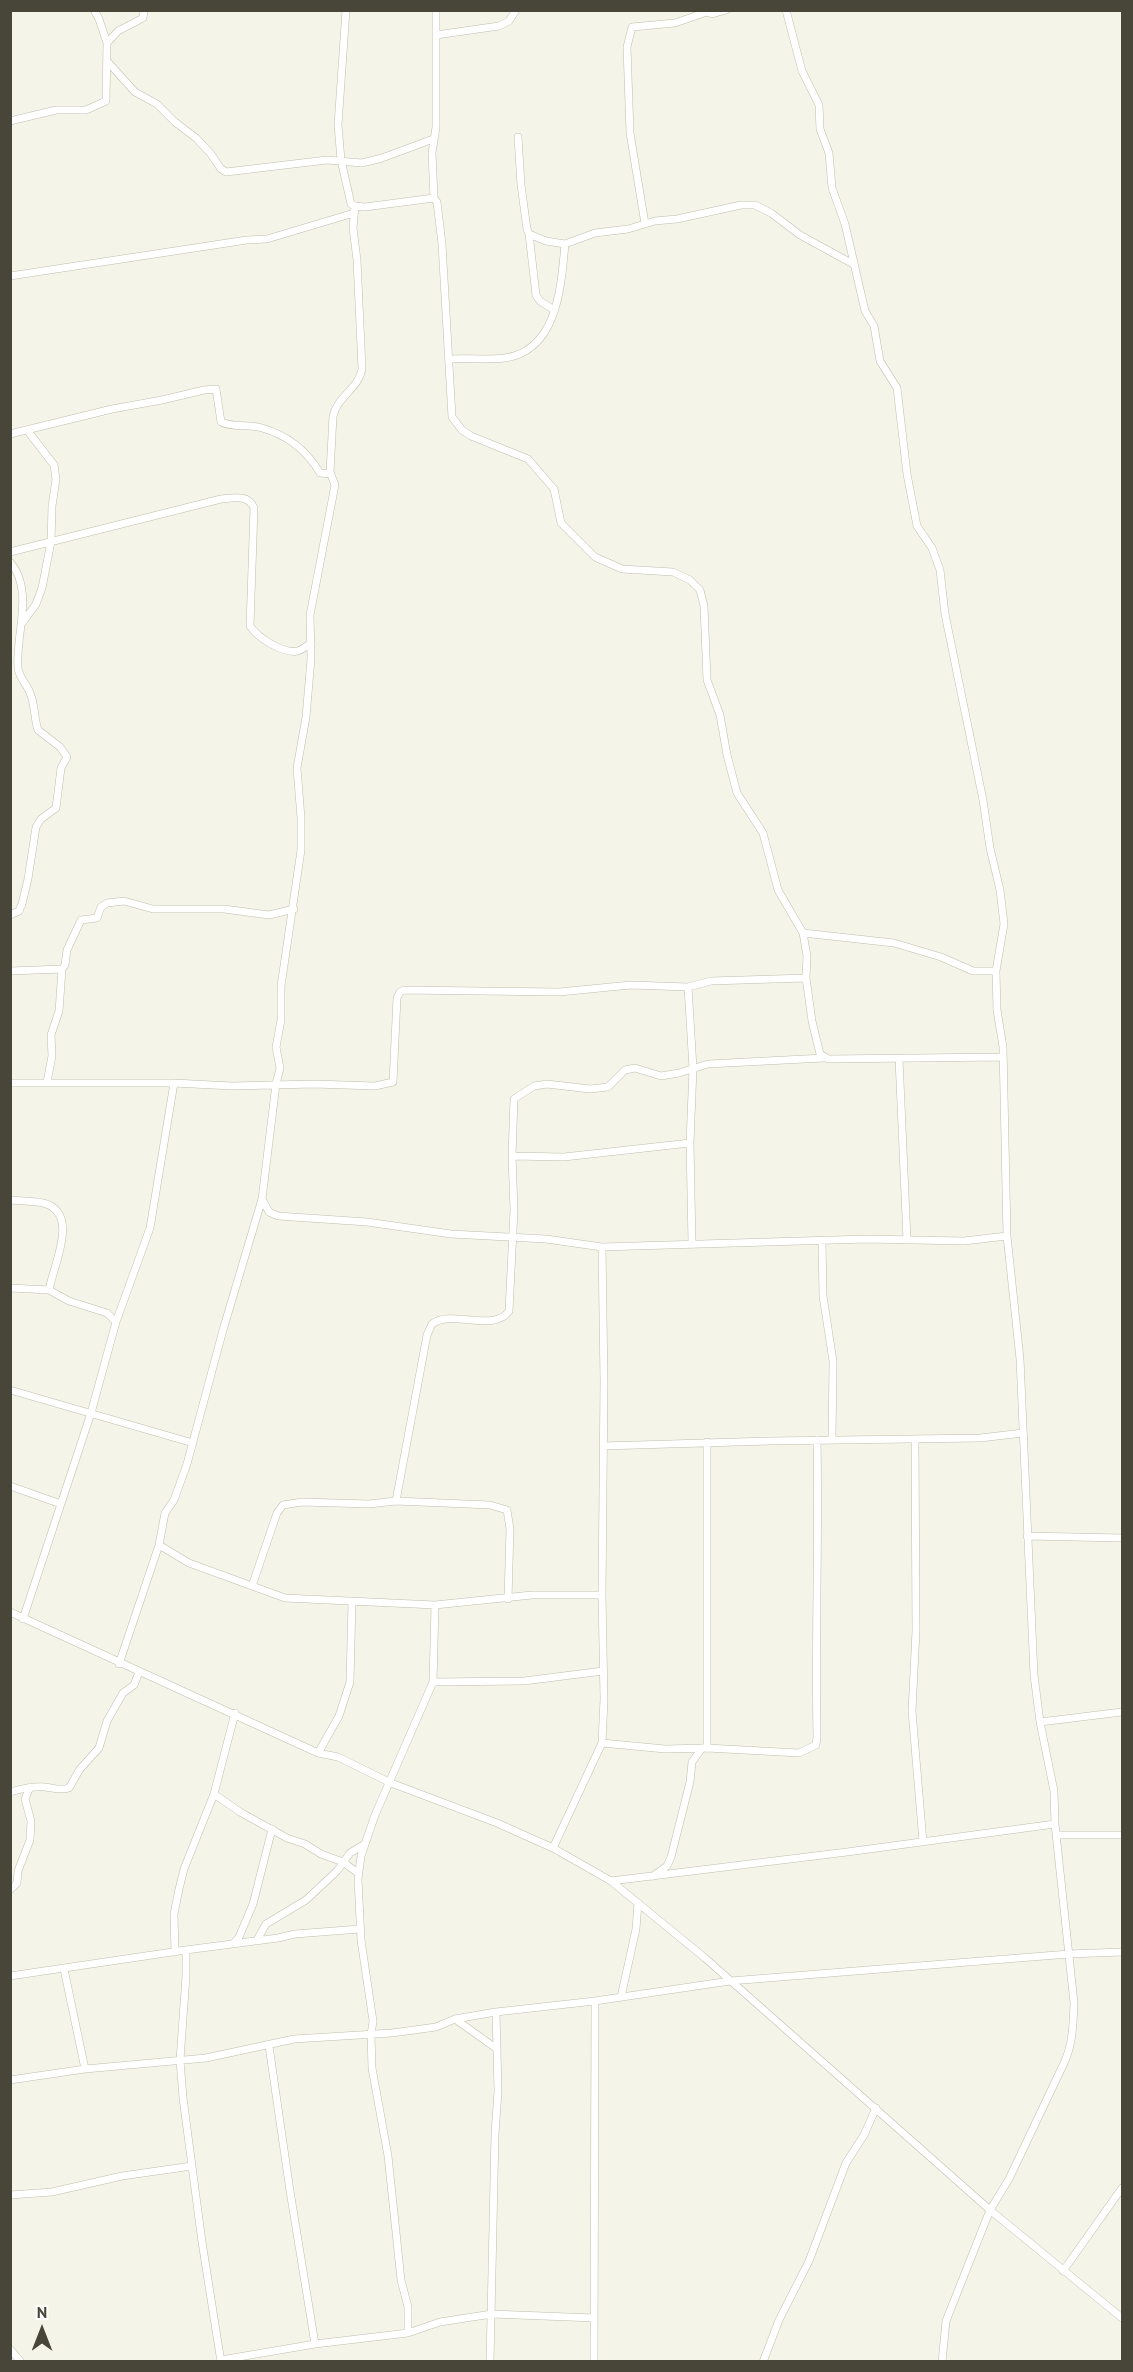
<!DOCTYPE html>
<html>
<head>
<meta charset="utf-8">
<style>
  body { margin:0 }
  #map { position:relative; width:1133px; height:2372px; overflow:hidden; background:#f4f4e9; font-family:"PT Sans",sans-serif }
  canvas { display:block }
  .frame { position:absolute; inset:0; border:12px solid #484638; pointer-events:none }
  .north { position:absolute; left:12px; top:2300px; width:60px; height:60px; -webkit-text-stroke:4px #fff; paint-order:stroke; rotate:0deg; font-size:16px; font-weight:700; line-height:24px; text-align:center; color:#484638 }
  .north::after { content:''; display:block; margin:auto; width:21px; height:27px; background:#484638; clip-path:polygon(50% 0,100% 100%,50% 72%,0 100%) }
</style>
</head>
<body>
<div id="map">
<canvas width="1133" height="2372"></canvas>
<div class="frame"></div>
<div class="north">N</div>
</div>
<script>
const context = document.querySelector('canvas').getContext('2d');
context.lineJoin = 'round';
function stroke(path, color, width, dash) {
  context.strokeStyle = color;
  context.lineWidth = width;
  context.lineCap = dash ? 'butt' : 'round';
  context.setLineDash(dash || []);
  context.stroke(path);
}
const minor = new Path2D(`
  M94 10 99 19 107 43
  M346 10 338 125 341 160 351 204 355 206 365 207 434 198 437 202 442 244 452 417 462 430 471 436 528 459 554 489 561 523 595 557 622 569 673 572 690 580 700 590 704 606 707 680 720 715 727 755 737 793 763 833 778 890 803 933 807 956 806 978 812 1021 820 1054 828 1059 1002 1057
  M786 10 802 71 819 105 820 129 829 153 832 188 845 224 865 311 874 326 880 361 897 388 907 474 917 526 932 548 940 570 945 614 983 800 990 848 1000 890 1004 924 996 971 997 1010 1003 1047 1007 1236 1020 1359 1034 1675 1040 1722 1054 1791 1055 1824 1074 2003C1073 2024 1073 2042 1065 2061L1009 2179 990 2210 946 2321 942 2362
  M703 11 712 14 726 10
  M436 35 499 26 509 21 516 10
  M107 61 135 92 157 104 175 122 196 138 211 154 221 169 226 172 327 160 362 163 382 158 433 139
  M10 121 56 110H86L106 101 107 43 118 31 143 18 144 10
  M518 137 521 185 527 229 529 234 546 241 565 244 595 233 628 229 655 221 677 219 741 205H755L771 213 800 235 853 264
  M434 198 432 153 436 127V10
  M645 224 630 133 627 47 632 27 675 23 704 13
  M529 234 536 295 540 301 554 310
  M10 276 247 240 267 239 354 213
  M449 359C467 358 487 360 505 358 558 350 561 286 565 244
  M10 434 112 409 162 400 204 390 216 389 221 422C234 428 249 424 262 428 287 435 307 451 320 473L331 474
  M10 552 221 499C234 498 248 494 254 508L250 626C258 638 283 654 298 651 303 649 307 646 311 643
  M10 562C35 590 15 636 18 668 19 678 27 684 30 693 35 704 34 718 38 730L60 747 67 757 61 768 56 808 41 819 36 827 28 879 22 904 19 911 10 915
  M23 622 36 604 42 588 51 542 52 506 56 479 54 465 27 430
  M803 933 894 943 941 957 973 971H996
  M10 971 62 969 65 965 67 950 81 920 97 918 101 907 107 903 124 901 153 909H224L269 915 294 909
  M688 987 693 1068 690 1143 692 1243
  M899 1059 907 1240
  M47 1082 52 1056 51 1035 59 1011 62 969
  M10 1083H174L232 1086 314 1084 375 1086 393 1082 397 998 400 992 404 990 559 992 631 985 688 987 711 981 806 978
  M512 1156 564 1157 690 1143
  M262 1199 269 1212 278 1216 367 1222 451 1234 546 1239 602 1247 867 1239 964 1241 1007 1236
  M10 1200C21 1201 33 1201 43 1203 81 1212 53 1266 49 1290
  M822 1241 823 1296 833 1361 832 1440
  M10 1288 49 1290 69 1301 107 1313 116 1322
  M10 1390 193 1443
  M915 1439 916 1631 912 1711 923 1842
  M603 1446 770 1441 980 1438 1023 1433
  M10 1486 61 1504
  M396 1501 490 1505 507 1510 510 1529 508 1599
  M1027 1536 1122 1538
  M159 1545 189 1563 285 1598 435 1605 532 1595H602
  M252 1586 277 1513 283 1505 302 1502 369 1504 396 1501 427 1335 432 1324C451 1309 494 1333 509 1311L514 1210 512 1156 514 1099 534 1086 547 1084 590 1089 608 1087 625 1070 635 1068 661 1076 679 1073 708 1064 824 1058
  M10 1612 318 1753 338 1757 391 1783 497 1823 553 1848 611 1881 705 1958 990 2210 1122 2318
  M23 1619 91 1413 116 1322 150 1228 174 1083
  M119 1664 159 1545 165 1513 174 1500 187 1464 223 1330 262 1199 276 1084 280 1068 276 1047 281 1020V986L301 850V818L297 768 306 717 311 659 310 615 335 485 330 472 333 416C337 397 359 388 362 369L357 260 353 228 355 206
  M433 1682 524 1681 603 1671
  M1040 1722 1122 1712
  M602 1743 665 1749 707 1748 799 1753 816 1745 817 1737C815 1638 819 1539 817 1440
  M707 1748V1442
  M318 1753 339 1716 350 1682 352 1602
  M10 1792C21 1789 33 1786 45 1787 54 1788 59 1791 69 1788L80 1769 99 1748 107 1721 123 1693 134 1685 139 1672
  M214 1794 240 1812 287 1838 305 1844 321 1854 343 1862 358 1873
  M1057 1835H1122
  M553 1848 602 1743 604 1699 602 1595 604 1381 602 1247
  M653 1876 667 1866 671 1857 690 1782 692 1762 702 1748
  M611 1881 847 1852 1055 1824
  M10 1890 17 1883 18 1871 30 1840 31 1821 25 1799 30 1787
  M257 1940 266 1924 306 1900 337 1871 350 1853 365 1844
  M234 1943 239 1937 253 1904 272 1829
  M186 1950V1976L180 2060 183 2098 202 2242 221 2362
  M175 1952 174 1914 179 1889 184 1869 214 1794 235 1713
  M64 1969 85 2069
  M10 1976 186 1950 278 1938 295 1934 360 1929
  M621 1997 636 1929 638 1903
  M455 2019 497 2049
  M269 2046 290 2191 315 2344
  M10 2080 85 2069 206 2058 294 2039 392 2033 436 2027 455 2019 496 2012 595 2001 730 1981 1069 1954 1122 1952
  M10 2195 52 2192 122 2176 192 2166
  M1063 2271 1122 2188
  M408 2333V2307L401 2280 388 2156 372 2068 371 2035 373 2021 361 1940 358 1879 361 1856 375 1815 433 1682 435 1605
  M10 2349 21 2362
  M221 2360 315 2344 408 2333 440 2322 492 2314 594 2318
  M490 2362 495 2134 498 2091 496 2012
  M594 2362 595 2001
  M763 2362 779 2320 809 2261 846 2163 864 2135 876 2108`);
stroke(minor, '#bfbeac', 8);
stroke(minor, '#fff', 7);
</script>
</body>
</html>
